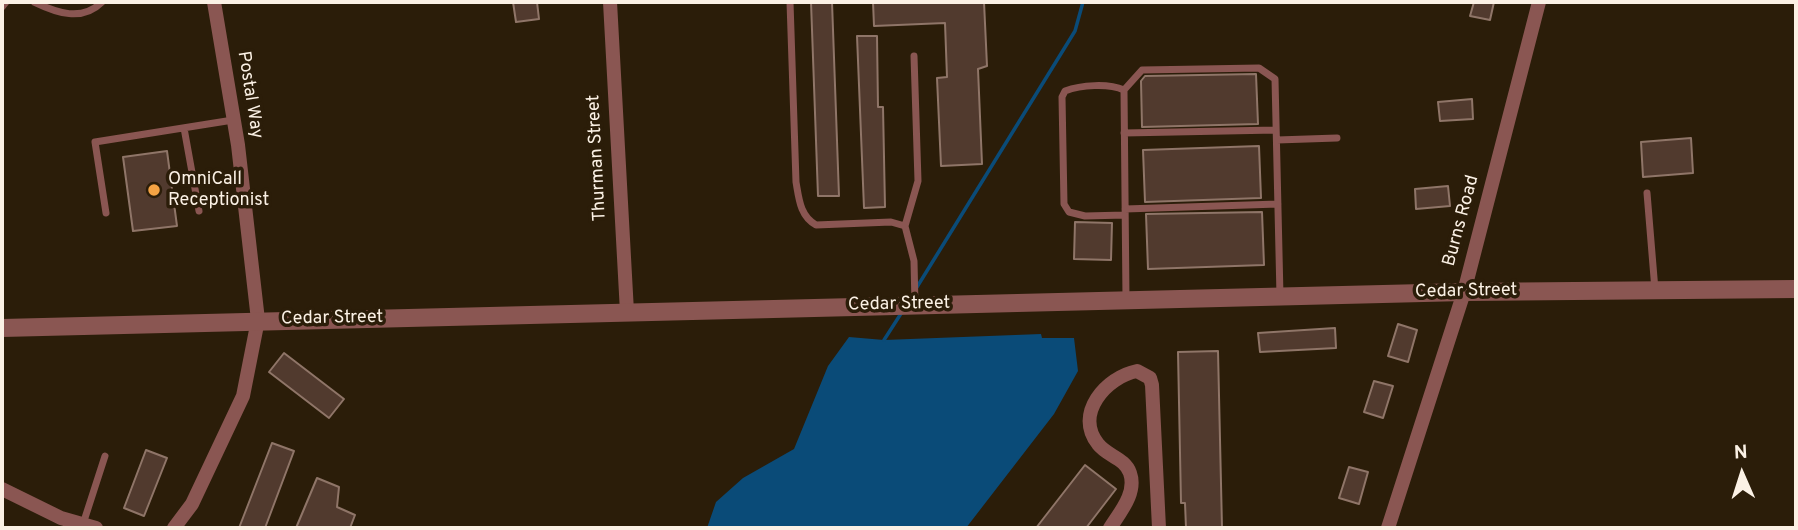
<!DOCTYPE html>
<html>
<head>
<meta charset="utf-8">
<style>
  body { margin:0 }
  #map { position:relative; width:1798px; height:530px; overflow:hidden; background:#2b1d09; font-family:Overpass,sans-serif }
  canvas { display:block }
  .frame { position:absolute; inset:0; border:4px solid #fbf1e5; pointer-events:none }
  .north { position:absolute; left:1707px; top:439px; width:70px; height:70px; -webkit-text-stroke:5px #2b1d09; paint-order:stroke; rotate:357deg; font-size:19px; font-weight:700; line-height:28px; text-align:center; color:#fbf1e5 }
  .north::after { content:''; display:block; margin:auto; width:24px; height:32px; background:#fbf1e5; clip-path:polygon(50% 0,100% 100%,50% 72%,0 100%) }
</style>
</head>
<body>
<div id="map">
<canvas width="1798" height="530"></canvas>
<div class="frame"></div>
<div class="north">N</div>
</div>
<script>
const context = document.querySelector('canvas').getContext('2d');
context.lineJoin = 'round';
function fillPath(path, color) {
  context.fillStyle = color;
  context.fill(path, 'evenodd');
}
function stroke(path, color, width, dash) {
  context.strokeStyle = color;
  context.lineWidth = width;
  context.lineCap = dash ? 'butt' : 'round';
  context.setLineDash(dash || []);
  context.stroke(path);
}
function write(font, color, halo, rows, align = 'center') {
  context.font = font + ' Overpass,sans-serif';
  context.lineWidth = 7;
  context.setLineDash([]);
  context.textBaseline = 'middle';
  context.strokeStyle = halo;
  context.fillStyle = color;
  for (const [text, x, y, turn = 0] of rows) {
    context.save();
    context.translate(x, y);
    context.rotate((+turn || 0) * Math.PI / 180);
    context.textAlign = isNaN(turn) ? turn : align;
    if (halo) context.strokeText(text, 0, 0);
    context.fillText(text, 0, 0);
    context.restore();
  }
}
fillPath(new Path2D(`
  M1041 334 1042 338H1074L1078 371 1054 414 966 528H707L716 502 743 478 794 449 828 366 849 337 884 340Z`), '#0a4b78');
stroke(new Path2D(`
  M917 287 1075 31 1083 2
  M884 340 902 312`), '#0a4b78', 3.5);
const building = new Path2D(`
  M513 2H537L539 19 516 22Z
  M811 2H832L839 196H818Z
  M873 2H984L987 66 978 69 982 164 941 166 937 78 947 77 945 23 874 26Z
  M1474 2H1494L1490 20 1470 16Z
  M857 36H877L878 107H883L885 207 864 208Z
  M1256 74 1258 124 1142 127 1141 81 1145 76Z
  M1472 99 1473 119 1440 121 1438 102Z
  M1691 138 1693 173 1643 177 1641 142Z
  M1259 146 1261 198 1145 202 1143 150Z
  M167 151 177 226 133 231 123 157Z
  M1448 186 1450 206 1416 209 1415 189Z
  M1262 212 1264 265 1148 269 1146 214Z
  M1075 222 1112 223 1111 260 1074 259Z
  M1398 324 1417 330 1408 362 1388 356Z
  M1335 328 1336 348 1260 352 1258 333Z
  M1218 351 1222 528H1186L1185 503H1181L1178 352Z
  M284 353 344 399 329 418 269 372Z
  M1374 381 1393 386 1383 418 1364 412Z
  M272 443 294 451 265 528H239Z
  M146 450 167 458 144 516 124 508Z
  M1085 465 1116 489 1086 528H1036Z
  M1349 467 1368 472 1359 504 1339 498Z
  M317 478 339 487 337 507 355 515 350 528H296Z`);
fillPath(building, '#513a2e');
stroke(building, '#8f7568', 2);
stroke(new Path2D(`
  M34 2C57 13 82 22 102 2
  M790 2 796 182C799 199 800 216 816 225L891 222 905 226 914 261 915 305
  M2 7 6 2
  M1124 90C1108 83 1081 85 1065 91L1062 97 1064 204 1069 212 1085 216 1125 215
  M184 128 199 211
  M1124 133 1276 130
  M1277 140 1337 138
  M1647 193 1655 290
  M1125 209 1278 204
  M106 213 95 142 233 120
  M905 226 918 181 914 56
  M1126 299 1124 90 1142 70 1259 68 1275 79 1280 296
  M83 524 105 456`), '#8a5652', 7);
stroke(new Path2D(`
  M610 2 627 312
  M2 489 61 518 96 528
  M174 528 192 504 243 396 258 320 238 145 214 2
  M1110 528C1120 512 1137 493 1130 473 1125 458 1107 456 1098 444 1074 414 1106 377 1137 371L1150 378 1152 385 1159 528
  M1388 528 1464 292 1539 2`), '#8a5652', 14);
stroke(new Path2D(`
  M2 328 1464 292 1796 289`), '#8a5652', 18);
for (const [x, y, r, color] of [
  [154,190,7,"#f4a344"]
]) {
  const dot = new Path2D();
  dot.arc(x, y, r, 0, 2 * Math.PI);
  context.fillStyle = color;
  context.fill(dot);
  stroke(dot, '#2b1d09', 2.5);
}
write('18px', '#fbf1e5', '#2b1d09', [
  ["Postal Way",249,95,81],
  ["Thurman Street",598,158,-93],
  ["Burns Road",1462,221,-75],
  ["Cedar Street",1466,292,-1],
  ["Cedar Street",899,305,-1],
  ["Cedar Street",332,319,-1]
]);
write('18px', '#fbf1e5', '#2b1d09', [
  ["OmniCall",168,180],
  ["Receptionist",168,201]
], 'left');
</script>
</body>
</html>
